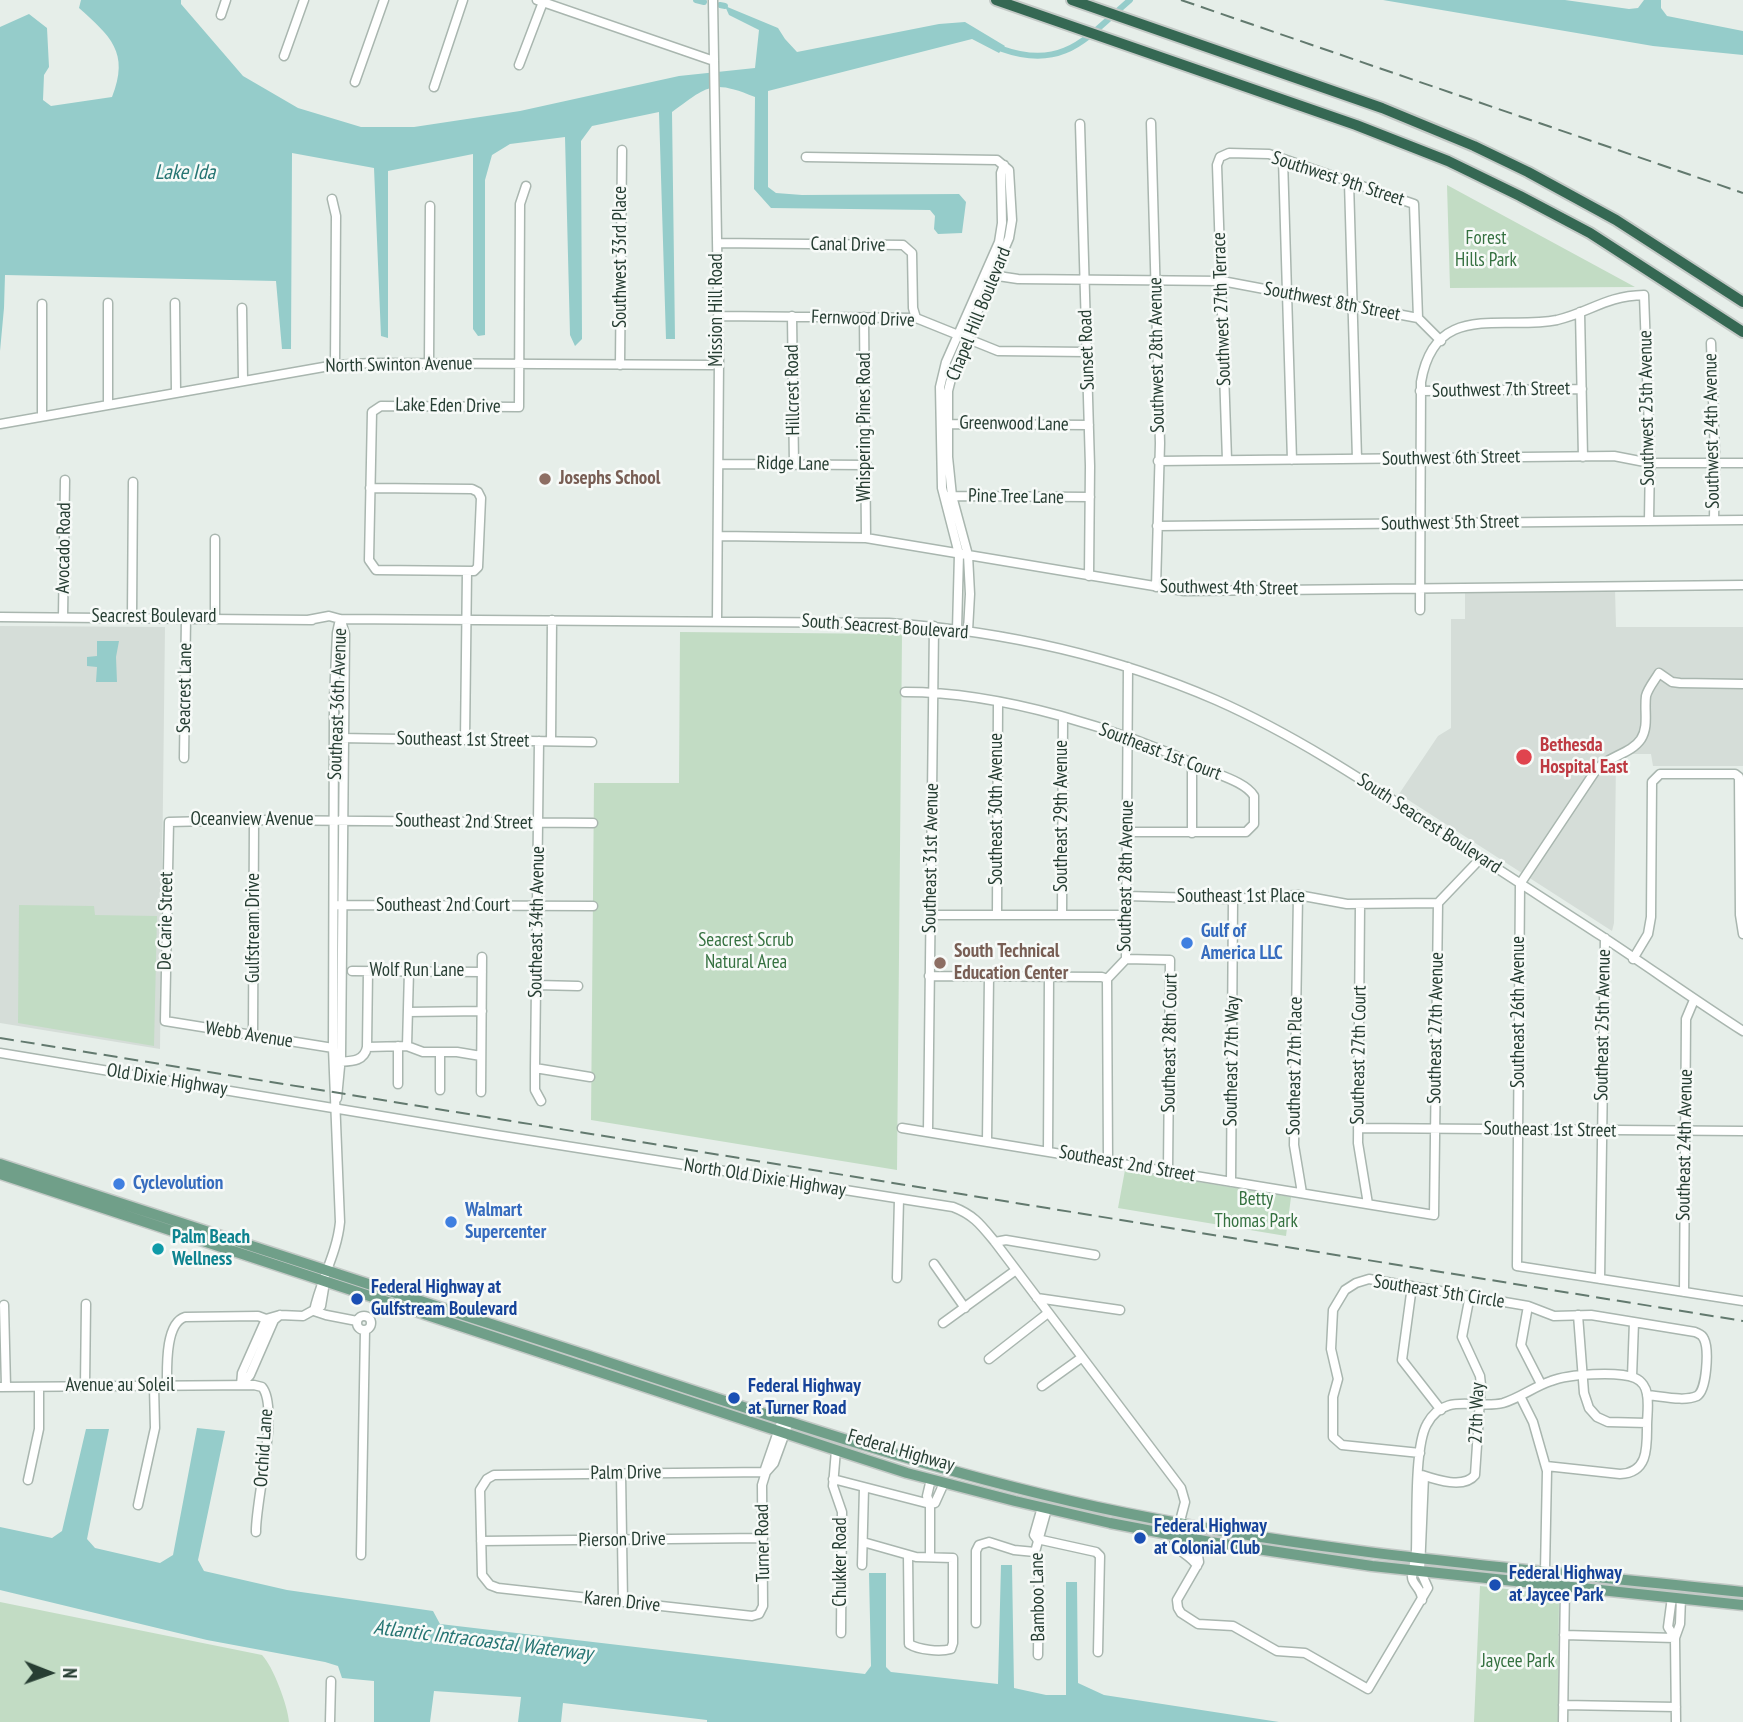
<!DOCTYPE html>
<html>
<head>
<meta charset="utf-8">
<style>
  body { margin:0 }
  #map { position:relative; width:1743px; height:1722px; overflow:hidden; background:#e6eee9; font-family:"PT Sans Narrow",sans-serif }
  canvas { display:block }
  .north { position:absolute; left:14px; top:1638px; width:70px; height:70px; -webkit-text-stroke:5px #f7faf8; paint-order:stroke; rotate:91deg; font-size:19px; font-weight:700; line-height:28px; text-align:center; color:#273e33 }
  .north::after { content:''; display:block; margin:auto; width:24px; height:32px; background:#273e33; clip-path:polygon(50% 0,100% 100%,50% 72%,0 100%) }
</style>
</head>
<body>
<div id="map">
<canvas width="1743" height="1722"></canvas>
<div class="north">N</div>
</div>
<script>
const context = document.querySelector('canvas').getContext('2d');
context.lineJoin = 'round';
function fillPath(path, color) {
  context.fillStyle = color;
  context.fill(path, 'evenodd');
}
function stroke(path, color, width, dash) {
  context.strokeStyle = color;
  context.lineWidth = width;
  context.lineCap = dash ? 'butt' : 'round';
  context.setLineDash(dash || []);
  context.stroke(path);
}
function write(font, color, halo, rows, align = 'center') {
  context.font = font + ' "PT Sans Narrow",sans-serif';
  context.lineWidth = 5;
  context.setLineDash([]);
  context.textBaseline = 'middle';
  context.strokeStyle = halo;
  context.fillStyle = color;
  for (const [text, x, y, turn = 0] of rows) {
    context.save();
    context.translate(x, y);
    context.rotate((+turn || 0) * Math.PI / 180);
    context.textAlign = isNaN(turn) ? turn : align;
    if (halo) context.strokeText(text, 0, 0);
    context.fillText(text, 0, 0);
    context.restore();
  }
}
fillPath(new Path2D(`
  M1615 589 1616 627H1743V766H1653L1651 754H1631L1616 760 1614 923 1612 931 1399 794 1438 736 1451 728V619H1465V590Z
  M0 626 165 627 160 1049 0 1023Z`), '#d5ddd8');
fillPath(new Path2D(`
  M1447 185 1635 287 1450 288Z
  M680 632 902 634 897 1170 591 1120 594 783H679Z
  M19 905 94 906 95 915 157 916 154 1046 18 1023Z
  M1125 1170 1291 1197 1286 1236 1118 1208Z
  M1480 1586 1559 1595 1558 1722H1474Z
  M0 1602 262 1655C273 1666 288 1706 289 1722H0Z`), '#c2dcc4');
fillPath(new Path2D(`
  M81 0H181V4L243 76 298 108 361 127H414L520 111 679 76 755 68 759 30 729 15 725 6 778 28 785 39 797 52 939 24 965 22 1005 46 999 53 972 39 768 91V187L776 193 802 195 959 194 966 202 962 233 938 234 934 229 935 216 930 210 771 208 754 189 755 97C711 79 708 86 672 112L675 339H666L659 112 592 126 581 141 582 339 575 346 570 335 565 137 510 144 492 155 485 180V335L478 336 473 329V154L388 171V338L381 336 374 168 292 153 291 349H282L276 281 5 275 4 308 0 351V27L29 14 47 28 49 67 44 75 43 100 51 106 112 97C130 52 110 36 79 8Z
  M1383 0H1565L1629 9 1638 8 1644 0H1661V8L1667 16 1743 31V55L1653 46Z
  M97 641H119L116 657 117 682H96L97 667 87 666V657L97 656Z
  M197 1428 225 1431 198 1560 204 1571 287 1590 433 1611 440 1624 865 1674 871 1666 869 1573H886V1667L891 1672 998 1684 1001 1565H1012L1014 1688 1046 1695H1066V1582H1077L1078 1683 1104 1695 1279 1722H707V1720L563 1703 561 1722H518L521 1697 434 1691 430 1722H374V1681L342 1678 338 1666 325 1662 207 1640 0 1590V1527L52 1538 62 1531 86 1429H109L87 1539 95 1548 160 1563 173 1555Z`), '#95ccca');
stroke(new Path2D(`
  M696 0 704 2
  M720 5 725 6
  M1002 49C1064 71 1087 37 1130 0`), '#95ccca', 6);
const minor = new Path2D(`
  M537 0 714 61
  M713 0 719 359 717 621
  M221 15 226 0
  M284 56 304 0
  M519 65 543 2
  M355 82 384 0
  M434 87 463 0
  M1151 123 1160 443 1156 587
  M1080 124 1090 466 1089 576
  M806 157 997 160 1009 170 1012 220 1009 238 954 367 948 391V457L952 496 968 555 970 594 968 631
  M1283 159 1292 460
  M1349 182 1357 459
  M332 199 336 216 335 365
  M717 243 903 245 912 253 913 308 916 318
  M993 271 998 276 1018 279 1222 281 1418 318 1441 341
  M108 303V404
  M175 303 176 392
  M242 308 243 380
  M1580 312 1583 457
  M718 316 916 318 998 351 1087 352
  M792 316 794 465
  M864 317 866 538
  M1711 343 1715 455 1714 520
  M429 363 430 206
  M620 365 622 150
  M1420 391 1582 389
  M42 416V304
  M0 424 335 365 372 363 712 365 718 363
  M945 424 1089 425
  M1227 460 1217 165 1220 157 1229 153 1269 154 1414 204 1418 318
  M1158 461 1614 456 1650 463H1743
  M719 464 867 465
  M370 488 472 489 478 492 481 498 478 567 474 571 376 570 369 560 372 412 381 406 519 407 520 204 526 186
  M949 496 1090 497
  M1157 526 1743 520
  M718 536 866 538 1184 591 1743 585
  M1420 610 1421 382C1435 300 1502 331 1557 320 1591 312 1605 296 1644 295L1650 456 1649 521
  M0 617 312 620
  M63 617 65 480
  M132 617 133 482
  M215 618V539
  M308 620 329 616 340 619 889 623C1001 631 1112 655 1216 700 1302 738 1379 791 1457 842 1505 874 1554 905 1603 937 1650 968 1696 1001 1743 1031
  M957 630 959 554 942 488 940 387 946 362 999 242 1002 223 1001 173 1004 165
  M905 692C1003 692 1119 729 1208 770 1222 776 1246 783 1254 796V824L1246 832H1127
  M339 738 592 742
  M465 740 467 571
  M539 741 535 1068V1090L541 1101
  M551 741 552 620
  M184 758 186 618
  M1192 833V762
  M1520 884 1517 1266 1743 1301
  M1520 884 1596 770C1608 756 1631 754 1641 739 1649 726 1644 711 1646 696 1648 688 1655 680 1659 673L1672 682 1680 683 1743 684
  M1298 895 1294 1145 1302 1193
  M1127 896 1233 899 1298 895 1347 904 1438 903
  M337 905 593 906
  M1360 905 1358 1143 1368 1204
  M931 915H1126
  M997 915 998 703
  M1062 915 1063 717
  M1126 959 1170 960 1168 1171
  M1633 959 1648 934 1651 917 1652 782 1660 774H1735L1739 777 1740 915 1743 934
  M352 971 482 972
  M929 976 1102 977 1107 979
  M1107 979 1126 959 1128 667
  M1107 979 1108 1161
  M536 985 578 986
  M408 1012 482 1011
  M253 1036 254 820
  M407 1046 409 971
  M367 1047 368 971
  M333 1048 165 1021 169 822 254 820 593 823
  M0 1053 496 1135 953 1207C974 1215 981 1225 995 1242L1181 1488 1185 1502 1174 1544C1180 1553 1192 1556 1197 1566
  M336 1062C349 1061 364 1063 367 1047L407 1046 423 1052H457L481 1056
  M535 1068 590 1077
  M398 1084V1046
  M440 1090V1052
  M481 1092 482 957
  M337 1098 341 1056 345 634 341 621
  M902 1128 1434 1215 1438 903 1481 858
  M1358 1128 1743 1131
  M928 1132 934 626
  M987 1141 989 977
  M1048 1151 1049 977
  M1231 1182 1233 899
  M995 1242 1006 1240 1095 1255
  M934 1264 965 1308
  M897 1278 899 1199
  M1600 1279 1605 938
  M1412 1286 1402 1360 1441 1410
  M1684 1292 1686 1019 1694 1000
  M1037 1298 1120 1310
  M4 1305 6 1387
  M1528 1306 1521 1345 1541 1384
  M314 1311C320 1281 337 1254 340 1222L333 1048 334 699 337 633 340 619
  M314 1311 326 1315 357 1321
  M1578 1315 1584 1393 1589 1408 1597 1417 1608 1422 1647 1423
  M357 1323a7 7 0 1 1 14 0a7 7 0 1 1-14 0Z
  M943 1323 1016 1270
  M989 1359 1048 1313
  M1632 1377 1634 1322
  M241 1385 242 1373 266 1319 280 1315 303 1316 321 1306 324 1288
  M241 1385 250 1375 274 1320 280 1315
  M85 1386 86 1304
  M167 1386C167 1368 165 1323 185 1317L258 1316 266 1319
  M1042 1386 1081 1358
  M0 1387 254 1385 262 1387C280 1408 255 1503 256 1532
  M1520 1396 1533 1422 1547 1471 1545 1571
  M836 1450 833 1486 842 1512 841 1633
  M1420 1453 1342 1445 1333 1437V1397L1338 1379 1331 1349 1333 1310 1345 1290 1356 1283 1369 1279 1528 1306 1554 1316 1591 1315 1695 1332C1699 1334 1702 1334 1704 1339 1709 1349 1707 1390 1697 1396 1684 1402 1661 1396 1647 1395
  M766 1472 494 1475 487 1479 480 1490 482 1575 490 1585 498 1588 752 1616 759 1614 763 1606 762 1485 766 1472 765 1469 782 1420
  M766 1472 774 1463 789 1422
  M621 1474 623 1602
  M1422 1475C1437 1480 1464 1489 1475 1475L1481 1385 1480 1376 1462 1337 1470 1295
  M833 1479 930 1504 935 1503 944 1483
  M28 1480 39 1429V1387
  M138 1505 155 1428 154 1386
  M1177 1536 1198 1556 1199 1562 1177 1600 1178 1608 1181 1613 1198 1624 1233 1626 1277 1651 1305 1653 1368 1689 1428 1588 1420 1570 1424 1476
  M1037 1539 1096 1552 1100 1556 1098 1652
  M1037 1539 1034 1535 1042 1507
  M481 1541 763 1538
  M863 1542 916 1557 953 1558V1643L951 1649C940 1652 919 1650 909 1644L908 1555
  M361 1555 365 1330
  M930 1557V1504L927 1496 931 1479
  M862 1565 864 1488
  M1672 1597 1668 1627 1675 1638
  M1422 1600C1422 1588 1412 1585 1412 1577 1413 1569 1415 1559 1416 1551 1417 1523 1414 1446 1427 1424 1445 1391 1476 1410 1503 1403 1520 1398 1535 1386 1551 1381 1569 1374 1618 1371 1635 1378 1642 1381 1646 1388 1647 1394 1649 1405 1647 1416 1647 1426 1647 1448 1648 1473 1620 1474L1546 1466
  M976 1623V1551L979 1545 989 1542 1014 1550 1035 1552
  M1564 1635 1675 1638
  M1038 1655 1039 1563 1035 1552 1047 1509
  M1563 1705 1676 1707
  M330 1722 331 1681
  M1563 1722 1565 1586
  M1676 1722 1675 1638 1680 1624 1681 1598`);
const major = new Path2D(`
  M0 1164C192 1227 385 1289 577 1352 749 1409 920 1468 1097 1507 1310 1553 1527 1569 1743 1592
  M0 1174 836 1450 907 1473 1015 1501 1110 1523 1210 1542 1372 1566 1743 1605`);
const highway = new Path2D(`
  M996 0 1356 125 1448 161 1520 196 1590 233 1743 332
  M1072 0 1382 108 1474 146 1528 172 1616 220 1743 302`);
stroke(minor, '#a9b6af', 11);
stroke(major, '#c3c9c6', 13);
stroke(highway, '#c3c9c6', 14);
stroke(minor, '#fff', 8);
stroke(major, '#709f89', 10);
stroke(highway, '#356853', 10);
stroke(new Path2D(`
  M1181 0 1743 193
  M0 1038 1743 1321`), '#62796e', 2, [14, 7]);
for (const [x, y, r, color] of [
  [545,479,7,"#8d6e63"],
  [1524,757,9,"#e0444e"],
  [1187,943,7,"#3f7fe0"],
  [940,963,7,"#8d6e63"],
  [119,1184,7,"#3f7fe0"],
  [451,1222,7,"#3f7fe0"],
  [158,1249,7,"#0f9aa8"],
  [357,1299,7,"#1a4fb4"],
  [734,1398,7,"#1a4fb4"],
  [1140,1538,7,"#1a4fb4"],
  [1495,1585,7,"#1a4fb4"]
]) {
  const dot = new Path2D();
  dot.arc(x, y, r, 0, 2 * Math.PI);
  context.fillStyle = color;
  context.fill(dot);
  stroke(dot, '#f7faf8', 2.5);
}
write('19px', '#273e33', '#f7faf8', [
  ["Southwest 9th Street",1338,179,18],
  ["Canal Drive",848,245,1],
  ["Southwest 33rd Place",621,257,-90],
  ["Southwest 8th Street",1332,302,11],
  ["Southwest 27th Terrace",1222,309,-92],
  ["Mission Hill Road",717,310,-90],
  ["Chapel Hill Boulevard",979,314,-68],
  ["Fernwood Drive",863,319,2],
  ["Sunset Road",1087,350,-92],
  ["Southwest 28th Avenue",1157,355,-91],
  ["North Swinton Avenue",399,365,-1],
  ["Hillcrest Road",793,390,-91],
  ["Southwest 7th Street",1501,390,-1],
  ["Lake Eden Drive",448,406,1],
  ["Southwest 25th Avenue",1647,408,-91],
  ["Greenwood Lane",1014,424,1],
  ["Whispering Pines Road",865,427,-90],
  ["Southwest 24th Avenue",1712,431,-91],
  ["Southwest 6th Street",1451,458,-1],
  ["Ridge Lane",793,464,1],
  ["Pine Tree Lane",1016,497,1],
  ["Southwest 5th Street",1450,523,-1],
  ["Avocado Road",64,548,-89],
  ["Southwest 4th Street",1229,588,1],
  ["Seacrest Boulevard",154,617],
  ["South Seacrest Boulevard",885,627,4],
  ["Seacrest Lane",185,688,-89],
  ["Southeast 36th Avenue",338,704,-88],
  ["Southeast 1st Street",463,740,1],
  ["Southeast 1st Court",1160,752,21],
  ["Southeast 30th Avenue",997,809,-90],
  ["Southeast 29th Avenue",1062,816,-90],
  ["Oceanview Avenue",252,820],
  ["Southeast 2nd Street",464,822,1],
  ["South Seacrest Boulevard",1429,824,33],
  ["Southeast 31st Avenue",931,858,-89],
  ["Southeast 28th Avenue",1126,876,-89],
  ["Southeast 1st Place",1241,897],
  ["Southeast 2nd Court",443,906],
  ["De Carie Street",166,921,-89],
  ["Southeast 34th Avenue",537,922,-89],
  ["Gulfstream Drive",254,928,-90],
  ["Wolf Run Lane",417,971],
  ["Southeast 26th Avenue",1519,1012,-90],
  ["Southeast 25th Avenue",1603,1025,-89],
  ["Southeast 27th Avenue",1436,1028,-89],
  ["Webb Avenue",249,1035,9],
  ["Southeast 28th Court",1170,1043,-89],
  ["Southeast 27th Court",1359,1055,-89],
  ["Southeast 27th Way",1232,1061,-89],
  ["Southeast 27th Place",1295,1066,-89],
  ["Old Dixie Highway",167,1080,9],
  ["Southeast 1st Street",1550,1130,1],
  ["Southeast 24th Avenue",1685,1145,-89],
  ["Southeast 2nd Street",1127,1164,10],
  ["North Old Dixie Highway",765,1178,9],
  ["Southeast 5th Circle",1439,1292,9],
  ["Avenue au Soleil",120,1386],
  ["27th Way",1477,1413,-88],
  ["Orchid Lane",264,1448,-86],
  ["Federal Highway",901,1451,16],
  ["Palm Drive",626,1473,-1],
  ["Pierson Drive",622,1540,-1],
  ["Turner Road",763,1543,-91],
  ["Chukker Road",841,1562,-90],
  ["Bamboo Lane",1038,1597,-91],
  ["Karen Drive",622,1602,6]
]);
write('19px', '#357140', '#f7faf8', [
  ["Forest",1486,239],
  ["Hills Park",1486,261],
  ["Seacrest Scrub",746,941],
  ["Natural Area",746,963],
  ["Betty",1256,1200],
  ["Thomas Park",1256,1222],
  ["Jaycee Park",1518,1662]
]);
write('bold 19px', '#785e54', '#f7faf8', [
  ["Josephs School",559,479],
  ["South Technical",954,952],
  ["Education Center",954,974]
], 'left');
write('bold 19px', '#be3a42', '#f7faf8', [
  ["Bethesda",1540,746],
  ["Hospital East",1540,768]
], 'left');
write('bold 19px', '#366cbe', '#f7faf8', [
  ["Gulf of",1201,932],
  ["America LLC",1201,954],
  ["Cyclevolution",133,1184],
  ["Walmart",465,1211],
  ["Supercenter",465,1233]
], 'left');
write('bold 19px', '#0d838f', '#f7faf8', [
  ["Palm Beach",172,1238],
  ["Wellness",172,1260]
], 'left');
write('bold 19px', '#164399', '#f7faf8', [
  ["Federal Highway at",371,1288],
  ["Gulfstream Boulevard",371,1310],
  ["Federal Highway",748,1387],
  ["at Turner Road",748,1409],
  ["Federal Highway",1154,1527],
  ["at Colonial Club",1154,1549],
  ["Federal Highway",1509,1574],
  ["at Jaycee Park",1509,1596]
], 'left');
write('italic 21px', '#267573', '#f7faf8', [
  ["Lake Ida",185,173],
  ["Atlantic Intracoastal Waterway",483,1641,7]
]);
</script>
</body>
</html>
